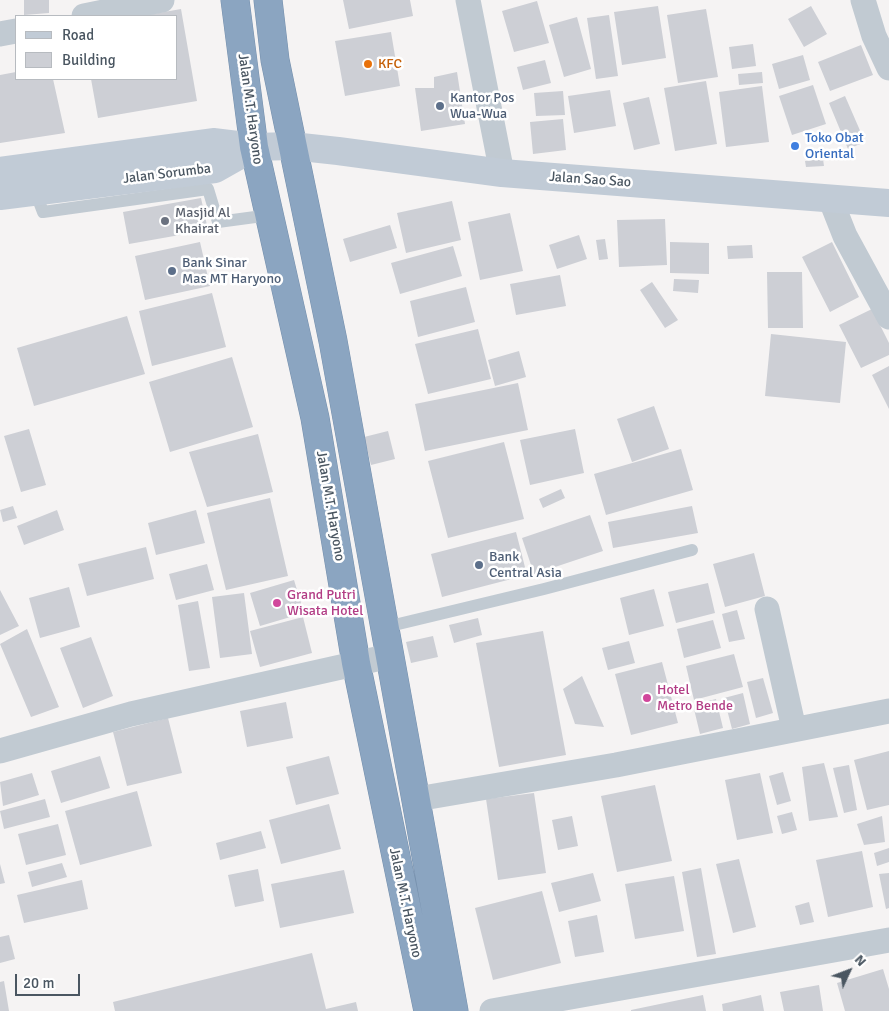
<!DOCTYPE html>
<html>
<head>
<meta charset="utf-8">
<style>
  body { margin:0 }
  #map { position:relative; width:889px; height:1011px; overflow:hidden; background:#f5f3f3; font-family:Signika,sans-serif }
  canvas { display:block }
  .legend { position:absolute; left:15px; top:15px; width:162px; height:65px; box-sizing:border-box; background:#fff; border:1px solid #b7bbc0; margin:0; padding:6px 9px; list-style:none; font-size:15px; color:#4a5661 }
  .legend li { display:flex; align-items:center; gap:10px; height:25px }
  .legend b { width:25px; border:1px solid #b7bbc0 }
  .north { position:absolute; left:824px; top:946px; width:50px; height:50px; -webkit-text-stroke:4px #fff; paint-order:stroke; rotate:47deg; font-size:14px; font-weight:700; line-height:20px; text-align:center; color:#4a5661 }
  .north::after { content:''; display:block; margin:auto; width:18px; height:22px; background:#4a5661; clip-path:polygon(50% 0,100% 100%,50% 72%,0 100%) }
  .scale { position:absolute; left:15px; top:974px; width:65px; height:22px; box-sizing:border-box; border:2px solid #4a5661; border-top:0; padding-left:6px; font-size:15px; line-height:18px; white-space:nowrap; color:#4a5661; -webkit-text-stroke:4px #fff; paint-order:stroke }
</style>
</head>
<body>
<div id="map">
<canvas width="889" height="1011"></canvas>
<ul class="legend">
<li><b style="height:6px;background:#c1cbd6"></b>Road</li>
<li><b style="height:14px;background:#cdcfd5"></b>Building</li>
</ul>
<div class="north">N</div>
<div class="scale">20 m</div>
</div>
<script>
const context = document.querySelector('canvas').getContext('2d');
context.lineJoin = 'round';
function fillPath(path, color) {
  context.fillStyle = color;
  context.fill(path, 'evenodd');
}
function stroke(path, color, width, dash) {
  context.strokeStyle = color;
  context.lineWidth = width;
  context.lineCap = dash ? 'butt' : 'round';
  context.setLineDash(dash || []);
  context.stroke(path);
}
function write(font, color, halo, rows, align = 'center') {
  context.font = font + ' Signika,sans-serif';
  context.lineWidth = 5;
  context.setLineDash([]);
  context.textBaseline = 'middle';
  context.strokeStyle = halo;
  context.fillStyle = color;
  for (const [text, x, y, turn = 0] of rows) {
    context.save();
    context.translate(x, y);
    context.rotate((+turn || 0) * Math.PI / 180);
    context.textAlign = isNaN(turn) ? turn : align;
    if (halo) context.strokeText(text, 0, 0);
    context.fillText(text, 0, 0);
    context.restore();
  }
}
fillPath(new Path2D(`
  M24 0H49V13L24 15Z
  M343 0H410L413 16 349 29Z
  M537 1 549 43 514 52 502 11Z
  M658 6 666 58 622 65 614 12Z
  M811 6 827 34 804 47 788 19Z
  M181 9 197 101 98 118 91 79H176V16L147 15Z
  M706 9 718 77 678 83 667 15Z
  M609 15 618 76 596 79 587 18Z
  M577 17 591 69 564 77 549 25Z
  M391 32 400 86 345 96 335 41Z
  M753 44 756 66 732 69 729 47Z
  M861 45 873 75 830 91 818 62Z
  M803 55 810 80 779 89 772 64Z
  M545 60 551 83 523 90 517 67Z
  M16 72V79H53L65 133 0 143V75Z
  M457 72 465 124 421 131 415 88H434V77Z
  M762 72 763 83 739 85 738 74Z
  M706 81 717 144 675 151 664 88Z
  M813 85 826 124 792 135 779 96Z
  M762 86 769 142 726 147 719 92Z
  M610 90 616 126 574 133 568 96Z
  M563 91 565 115 536 116 534 93Z
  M845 96 865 142 848 149 829 103Z
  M649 97 660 144 634 150 623 103Z
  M563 119 566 150 533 154 530 122Z
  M823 159 824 166 806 167 805 161Z
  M201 198 208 230 129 244 123 212Z
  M452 201 461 240 406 253 397 213Z
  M510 213 523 271 480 280 468 222Z
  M665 219 667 265 619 267 617 220Z
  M390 225 397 248 350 262 343 239Z
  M579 235 587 259 557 269 549 245Z
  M605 239 608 259 599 260 596 240Z
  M200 242 210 286 145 300 135 256Z
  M670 242 709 243V274L670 273Z
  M832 242 859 297 830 312 802 257Z
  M752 245 753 258 728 259 727 246Z
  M453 246 462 276 400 294 391 263Z
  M767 272H802L803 328H768Z
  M560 275 566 306 516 315 510 284Z
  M674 279 699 280 698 293 673 291Z
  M652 282 678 320 665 328 640 290Z
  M466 287 475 322 418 337 410 301Z
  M212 293 226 347 152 366 139 311Z
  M872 309 889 343V355L861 368 839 325Z
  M127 316 145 374 34 406 17 348Z
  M478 329 491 379 428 394 415 344Z
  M771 334 846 342 840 403 765 396Z
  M519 351 526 377 495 386 488 360Z
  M232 357 253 427 170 452 149 382Z
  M889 366V409L872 375Z
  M518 383 528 430 425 451 415 404Z
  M654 406 669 449 632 462 617 419Z
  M29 429 46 485 21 492 4 436Z
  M575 429 584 473 530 485 520 440Z
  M388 431 395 459 371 465 364 437Z
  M258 434 273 492 207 507 189 452Z
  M504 442 524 519 448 538 428 461Z
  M681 449 693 490 606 515 594 474Z
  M561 489 565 498 543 508 539 499Z
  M270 498 288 576 226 590 207 513Z
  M13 506 17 518 3 522 0 510Z
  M692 506 698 533 613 548 608 522Z
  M57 510 64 530 24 545 17 526Z
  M196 510 205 543 156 555 148 523Z
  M590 515 603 551 534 574 522 538Z
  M516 532 527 575 442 597 431 554Z
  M146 547 154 579 87 596 78 564Z
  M754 553 765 596 725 607 713 564Z
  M207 564 214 590 176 600 169 574Z
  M294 580 304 613 260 626 250 593Z
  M708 583 715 613 676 623 668 592Z
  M69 587 80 627 40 638 29 598Z
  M654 589 664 626 629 635 620 598Z
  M0 590 19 626 0 635Z
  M244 593 252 654 220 658 212 597Z
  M198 601 210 668 189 671 178 605Z
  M737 610 745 639 729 642 722 614Z
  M303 617 312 653 260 667 250 631Z
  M478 618 482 635 454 643 449 625Z
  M713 620 721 648 684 658 677 629Z
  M27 629 59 707 31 717 0 644Z
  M543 631 566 755 499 767 476 643Z
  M433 636 438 657 411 663 406 642Z
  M91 637 113 696 83 708 60 648Z
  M629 641 635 663 608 670 602 648Z
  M734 654 743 687 694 700 686 666Z
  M662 662 678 723 631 735 615 674Z
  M582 676 604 727 575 724 563 689Z
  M763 678 773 713 756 718 747 682Z
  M743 693 750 724 732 729 724 698Z
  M716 699 723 728 700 734 693 705Z
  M286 702 293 738 247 747 240 711Z
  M168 718 182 773 127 786 113 732Z
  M889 751V805L867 810 854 760Z
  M100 756 110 788 61 803 51 771Z
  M329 756 339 794 296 805 286 767Z
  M824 763 838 817 809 821 802 767Z
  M849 765 857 810 844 813 833 768Z
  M783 772 791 801 777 805 769 776Z
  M32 773 39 795 3 806 0 782Z
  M760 773 773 833 737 840 725 780Z
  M655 785 672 861 617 872 601 796Z
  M137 791 152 846 80 865 65 811Z
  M534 793 546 873 498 880 486 799Z
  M45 799 50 817 4 829 0 811Z
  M329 804 341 849 281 864 269 820Z
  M792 812 797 830 782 834 777 816Z
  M572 816 578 846 558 850 552 820Z
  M882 816 885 842 864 845 857 824Z
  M58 824 66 855 26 865 18 834Z
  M261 831 266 848 220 860 216 843Z
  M889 848V862L877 866 874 853Z
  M862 851 873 907 828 917 816 860Z
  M739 859 756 927 733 933 716 864Z
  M62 863 67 877 32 887 28 872Z
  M0 864 5 883 0 884Z
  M701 868 716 954 697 957 682 872Z
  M258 869 264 901 235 907 228 875Z
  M344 870 354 913 280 928 271 884Z
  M593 873 601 901 559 912 551 883Z
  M889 873V908L886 909 879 874Z
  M674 876 684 931 635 939 625 884Z
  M82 880 88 909 24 923 17 895Z
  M542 891 561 963 493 980 475 908Z
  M809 902 814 922 800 925 795 906Z
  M597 915 604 952 575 957 568 921Z
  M9 935 15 959 0 963V937Z
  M312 953 326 1009 356 1002 358 1011H115L113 1002Z
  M883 969 889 989V1011H845L837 983Z
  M4 981 9 1011H0V982Z
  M819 985 823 1011H784L780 992Z
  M703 995 706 1011H631V1010Z
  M761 995 764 1011H723L722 1004Z`), '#cdcfd5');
const highway = new Path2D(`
  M235 0 254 147 315 418 356 663 428 1011
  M268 0 275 60 333 341 454 1011`);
stroke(highway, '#7690ad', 29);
stroke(new Path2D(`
  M35 191 43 212 208 189 218 222 270 215
  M386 627 544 589 692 550`), '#c1cad2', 12);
stroke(new Path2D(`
  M468 0 502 173
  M863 0 874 36 889 68
  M84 16 162 0
  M0 34 16 31
  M830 198 845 236 889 317
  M767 609 794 729
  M0 751 131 714 390 656
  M417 799 616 765 889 711
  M492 1011 889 940`), '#c1cad2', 25);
stroke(new Path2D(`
  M0 171 213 142 254 147 292 146 338 151 502 173 889 203
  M0 196 215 169 254 147`), '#c1cbd6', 28);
stroke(highway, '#8ba5c1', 28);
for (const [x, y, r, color] of [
  [368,64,5,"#e8710a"],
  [440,106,5,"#5c6f8a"],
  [795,146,5,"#3f7fe0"],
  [165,221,5,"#6b7280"],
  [172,271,5,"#5c6f8a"],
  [479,565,5,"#5c6f8a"],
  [277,603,5,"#d1479c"],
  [647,698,5,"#d1479c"]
]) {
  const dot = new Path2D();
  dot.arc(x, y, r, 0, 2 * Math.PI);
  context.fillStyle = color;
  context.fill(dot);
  stroke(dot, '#fff', 2);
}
write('14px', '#c56008', '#fff', [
  ["KFC",378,64]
], 'left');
write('14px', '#4e5e75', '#fff', [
  ["Kantor Pos",450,98],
  ["Wua-Wua",450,114],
  ["Bank Sinar",182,263],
  ["Mas MT Haryono",182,279],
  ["Bank",489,557],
  ["Central Asia",489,573]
], 'left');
write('14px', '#4a5661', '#fff', [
  ["Jalan M.T. Haryono",250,109,82],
  ["Jalan Sorumba",167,174,-7],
  ["Jalan Sao Sao",590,180,4],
  ["Jalan M.T. Haryono",330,506,80],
  ["Jalan M.T. Haryono",405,903,78]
]);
write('14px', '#366cbe', '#fff', [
  ["Toko Obat",805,138],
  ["Oriental",805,154]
], 'left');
write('14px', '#5b616d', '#fff', [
  ["Masjid Al",175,213],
  ["Khairat",175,229]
], 'left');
write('14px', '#b23c85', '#fff', [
  ["Grand Putri",287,595],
  ["Wisata Hotel",287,611],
  ["Hotel",657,690],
  ["Metro Bende",657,706]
], 'left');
</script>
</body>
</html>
